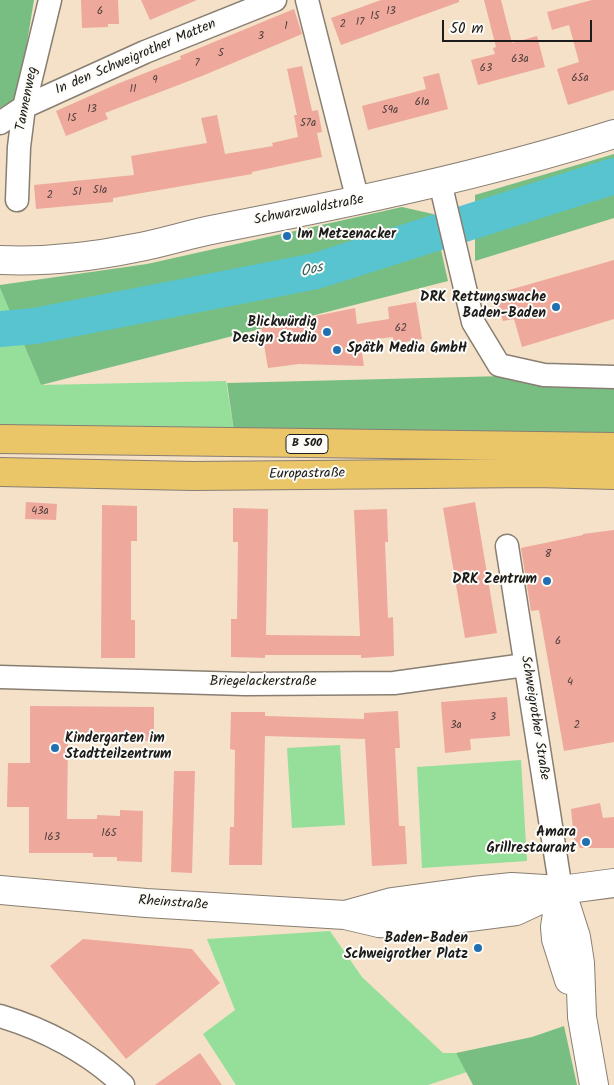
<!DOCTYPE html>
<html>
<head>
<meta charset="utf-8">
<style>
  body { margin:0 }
  #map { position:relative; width:614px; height:1085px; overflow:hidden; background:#f4e1c7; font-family:Kalam,sans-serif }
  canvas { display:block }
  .scale { position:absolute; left:442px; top:20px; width:150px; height:22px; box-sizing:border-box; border:2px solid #1c1c1c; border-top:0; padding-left:6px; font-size:15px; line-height:18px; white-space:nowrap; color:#1c1c1c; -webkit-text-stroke:4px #fdfcf7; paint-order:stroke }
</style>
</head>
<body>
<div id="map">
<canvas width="614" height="1085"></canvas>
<div class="scale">50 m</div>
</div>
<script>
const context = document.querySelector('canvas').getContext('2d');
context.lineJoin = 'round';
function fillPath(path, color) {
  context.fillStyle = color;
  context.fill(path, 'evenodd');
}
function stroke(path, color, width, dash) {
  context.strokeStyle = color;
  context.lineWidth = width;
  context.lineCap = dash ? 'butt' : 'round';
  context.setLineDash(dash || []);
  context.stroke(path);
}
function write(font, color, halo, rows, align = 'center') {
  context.font = font + ' Kalam,sans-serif';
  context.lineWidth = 4;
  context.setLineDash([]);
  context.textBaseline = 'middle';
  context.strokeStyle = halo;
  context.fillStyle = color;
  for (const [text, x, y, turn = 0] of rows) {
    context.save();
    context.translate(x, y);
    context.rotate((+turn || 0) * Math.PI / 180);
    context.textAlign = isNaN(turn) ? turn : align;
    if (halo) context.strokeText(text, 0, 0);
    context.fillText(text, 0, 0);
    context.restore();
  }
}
fillPath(new Path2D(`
  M0 288 41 385 226 381 234 431 0 428Z
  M340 745 345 825 292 828 287 748Z
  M521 760 527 861 422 868 417 767Z
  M330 931 362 977 443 1053H456L467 1072 428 1085H236L203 1034 235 1010 207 939Z`), '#95df9b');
fillPath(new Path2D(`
  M0 0H34L18 97 0 108Z
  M614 154V218L475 261V195Z
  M402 207 433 214 448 281 41 385 0 288V285L147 264Z
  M544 375 614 377V437L234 431 227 383Z
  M564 1026 577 1085H473L456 1053 532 1037Z`), '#78be83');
stroke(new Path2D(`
  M0 329 35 326 316 271 614 176`), '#57c4d0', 36);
fillPath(new Path2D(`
  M81 0H118L119 24H108V27L82 28Z
  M141 0H197L150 20Z
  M381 0H459V2L341 45 331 18Z
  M484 0H501L512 43 537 36 545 67 478 85 471 60 495 54 493 48 496 47Z
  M592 0H614V90L568 105 557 69 579 62 569 25 552 30 547 12Z
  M294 9 302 34 202 76 105 113 108 119 66 136 56 111 117 84 181 59 180 56Z
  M302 66 312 111 318 110 322 132 317 133 322 157 252 172V174L113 198V202L36 209 34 185 134 175 131 156 207 143 201 118 217 115 225 154 273 146 272 143 298 137 294 115H297L287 69Z
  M439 73 448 109 368 130 362 106 426 89 423 77Z
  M614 260V319L522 347 514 319 503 321 495 294Z
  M416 302 422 339 393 344V337L360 341 364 366 299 364 268 368 261 327 355 308 357 324 389 319 388 307Z
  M26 502 57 504 56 520 25 519Z
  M475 502 497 633 465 638 443 508Z
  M102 505 137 506V541H131V620H135V658H101Z
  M233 508 268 509 266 635 360 636 354 510 387 509 388 542H385L388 618 393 617 394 656 361 658V655H265V658L231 657V619H237L238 542H233Z
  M614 530V742L564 751 539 610 531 611 521 548 583 535V534Z
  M507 697 510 736 470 739 471 750 445 753 441 702Z
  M30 706 154 707V741L68 740 67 819H97V815L120 816V810L143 811 142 862 117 861V857H93V853H29V807H7L8 763H30Z
  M398 711 400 748H395L399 826H405L407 864 372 866 365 739 265 736 262 865H229L230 827H234L235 750 230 749 231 712H265V716L364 719V713Z
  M174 771H195L192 873 171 872Z
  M600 803 603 818 614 817V848H580L574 839 571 809Z
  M83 939 192 949 220 983 126 1059 50 966Z
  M200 1053 222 1085H155Z`), '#eea89c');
const minor = new Path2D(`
  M307 0 358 201
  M0 123 24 107 145 52 275 0
  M440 182 473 322 499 365 544 375 614 377
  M17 200 19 147 24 107 50 0
  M507 546 561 890
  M0 677 245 684 394 683 525 665
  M0 1016C44 1029 90 1053 123 1085`);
const tertiary = new Path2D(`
  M0 260C45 262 91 257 135 248 163 243 189 234 216 229 350 203 484 175 614 134
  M0 890 146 903 345 915 379 923 407 925 516 911 561 890
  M561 890 576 937 580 963 582 1017 594 1085
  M559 901 555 927 556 939 569 980
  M349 914 392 902 473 891 512 887 561 890 614 883`);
const primary = new Path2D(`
  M0 439 614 447
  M0 472 193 476 536 473 614 475`);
stroke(minor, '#887e72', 25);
stroke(tertiary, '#887e72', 30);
stroke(primary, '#887e72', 30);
stroke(minor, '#fff', 22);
stroke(tertiary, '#fff', 28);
stroke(primary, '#ebc669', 28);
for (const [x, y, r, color] of [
  [287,236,5,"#1f6fb2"],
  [556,307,5,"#1f6fb2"],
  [327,332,5,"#1f6fb2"],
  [337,350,5,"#1f6fb2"],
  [547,581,5,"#1f6fb2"],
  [55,748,5,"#1f6fb2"],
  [586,842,5,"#1f6fb2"],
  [478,948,5,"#1f6fb2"]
]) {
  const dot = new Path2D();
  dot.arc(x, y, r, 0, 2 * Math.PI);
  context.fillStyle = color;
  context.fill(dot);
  stroke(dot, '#fdfcf7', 2);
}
write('11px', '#503f3c', null, [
  ["6",100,12],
  ["13",391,12],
  ["15",375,17],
  ["17",360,23],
  ["2",343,25],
  ["1",286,27],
  ["3",261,37],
  ["5",221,54],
  ["63a",520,60],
  ["7",197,64],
  ["63",486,69],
  ["65a",580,79],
  ["9",155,81],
  ["11",133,90],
  ["61a",422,103],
  ["13",92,110],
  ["59a",390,111],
  ["15",72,119],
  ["57a",308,124],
  ["51a",100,191],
  ["51",77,193],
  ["2",50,196],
  ["62",401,329],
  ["43a",40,512],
  ["8",548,555],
  ["6",558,642],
  ["4",570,683],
  ["3",493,718],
  ["3a",456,726],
  ["2",577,726],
  ["165",109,834],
  ["163",52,838]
]);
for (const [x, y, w] of [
  [307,444,42]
]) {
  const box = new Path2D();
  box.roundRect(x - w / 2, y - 9.5, w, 19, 4);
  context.fillStyle = '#fdfcf7';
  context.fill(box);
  stroke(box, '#1c1c1c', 1);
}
write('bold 12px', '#1c1c1c', null, [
  ["B 500",307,444]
]);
write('14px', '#1c1c1c', '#fdfcf7', [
  ["In den Schweigrother Matten",136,58,-23],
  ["Tannenweg",28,99,-79],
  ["Schwarzwaldstraße",309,211,-11],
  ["Europastraße",307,475,-1],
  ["Briegelackerstraße",263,683],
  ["Schweigrother Straße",534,718,81],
  ["Rheinstraße",173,904,4]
]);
write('bold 14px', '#1c1c1c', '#fdfcf7', [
  ["Im Metzenacker",297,236,"left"],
  ["DRK Rettungswache",546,299],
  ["Baden-Baden",546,315],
  ["Blickwürdig",317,324],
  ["Design Studio",317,340],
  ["Späth Media GmbH",347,350,"left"],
  ["DRK Zentrum",537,581],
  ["Kindergarten im",65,740,"left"],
  ["Stadtteilzentrum",65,756,"left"],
  ["Amara",576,834],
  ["Grillrestaurant",576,850],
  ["Baden-Baden",468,940],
  ["Schweigrother Platz",468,956]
], 'right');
write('italic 15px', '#345f64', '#fdfcf7', [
  ["Oos",312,271,-14]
]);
</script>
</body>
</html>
